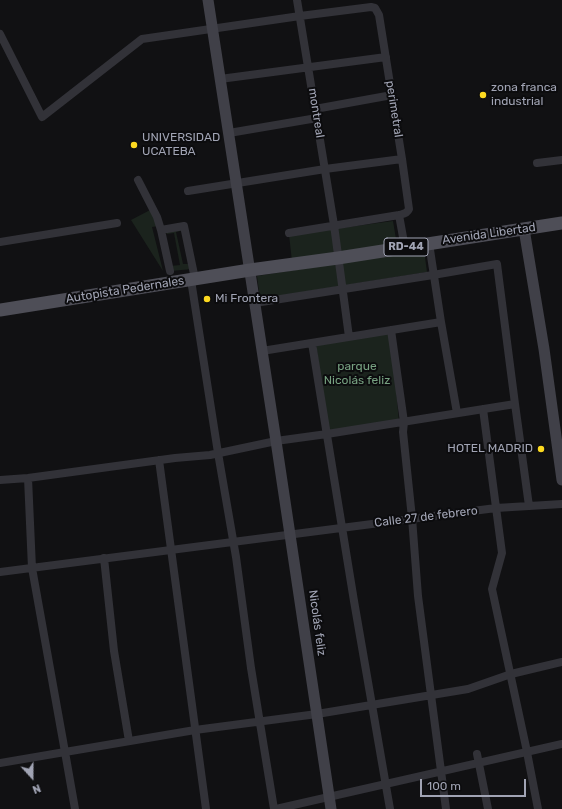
<!DOCTYPE html>
<html>
<head>
<meta charset="utf-8">
<style>
  body { margin:0 }
  #map { position:relative; width:562px; height:809px; overflow:hidden; background:#111113; font-family:Rubik,sans-serif }
  canvas { display:block }
  .north { position:absolute; left:12px; top:757px; width:40px; height:40px; -webkit-text-stroke:3px #0c0c0e; paint-order:stroke; rotate:159deg; font-size:11px; font-weight:700; line-height:16px; text-align:center; color:#a1a4b4 }
  .north::after { content:''; display:block; margin:auto; width:14px; height:18px; background:#a1a4b4; clip-path:polygon(50% 0,100% 100%,50% 72%,0 100%) }
  .scale { position:absolute; left:420px; top:779px; width:106px; height:18px; box-sizing:border-box; border:2px solid #a1a4b4; border-top:0; padding-left:5px; font-size:12px; line-height:14px; white-space:nowrap; color:#a1a4b4; -webkit-text-stroke:3px #0c0c0e; paint-order:stroke }
</style>
</head>
<body>
<div id="map">
<canvas width="562" height="809"></canvas>
<div class="north">N</div>
<div class="scale">100 m</div>
</div>
<script>
const context = document.querySelector('canvas').getContext('2d');
context.lineJoin = 'round';
function fillPath(path, color) {
  context.fillStyle = color;
  context.fill(path, 'evenodd');
}
function stroke(path, color, width, dash) {
  context.strokeStyle = color;
  context.lineWidth = width;
  context.lineCap = dash ? 'butt' : 'round';
  context.setLineDash(dash || []);
  context.stroke(path);
}
function write(font, color, halo, rows, align = 'center') {
  context.font = font + ' Rubik,sans-serif';
  context.lineWidth = 4;
  context.setLineDash([]);
  context.textBaseline = 'middle';
  context.strokeStyle = halo;
  context.fillStyle = color;
  for (const [text, x, y, turn = 0] of rows) {
    context.save();
    context.translate(x, y);
    context.rotate((+turn || 0) * Math.PI / 180);
    context.textAlign = isNaN(turn) ? turn : align;
    if (halo) context.strokeText(text, 0, 0);
    context.fillText(text, 0, 0);
    context.restore();
  }
}
fillPath(new Path2D(`
  M152 209 158 226 152 227 163 271 131 220Z
  M393 221 397 245 292 261 289 235Z
  M166 230H184L176 232 183 264H191L192 269 171 271 170 266 180 265 174 233 167 234Z
  M424 250 427 272 260 299 257 276Z
  M391 330 399 423 327 434 316 342Z`), '#1b231d');
stroke(new Path2D(`
  M297 0 334 225 349 337
  M0 34 42 117 142 39 300 16 371 7 375 8 379 15 402 159 409 209C407 214 403 214 399 215L289 233
  M220 79 386 57
  M315 109 392 95
  M229 133 317 118
  M537 163 562 160
  M138 180 157 217 161 230
  M188 191 325 169 402 159
  M399 215 405 248
  M0 242 117 223
  M429 243 441 322 457 413
  M170 271 161 230 184 226 195 279
  M191 280 218 453 236 557 251 668 274 809
  M255 303 433 275 497 264 515 404 529 506
  M391 330 404 422 403 432 412 518 418 596 446 809
  M312 343 354 601 390 809
  M262 351 441 322
  M483 409 502 553 492 589 526 747 538 809
  M159 460 206 809
  M28 478 32 568 65 752 195 730 317 714 468 689 511 674 562 662
  M0 480 28 478 175 458 210 455 276 441 327 434 515 404
  M104 558 114 651 129 741
  M0 572 496 508 562 504
  M477 754 488 809
  M0 763 65 752 75 809
  M276 809 562 744`), '#323238', 8);
stroke(new Path2D(`
  M208 0 276 441 331 809
  M524 229 544 349 562 480`), '#404048', 11);
stroke(new Path2D(`
  M0 310 250 270 338 258 562 223`), '#4e4e57', 13);
for (const [x, y, r, color] of [
  [483,95,4,"#fcd920"],
  [134,145,4,"#fcd920"],
  [207,299,4,"#fcd920"],
  [541,449,4,"#fcd920"]
]) {
  const dot = new Path2D();
  dot.arc(x, y, r, 0, 2 * Math.PI);
  context.fillStyle = color;
  context.fill(dot);
  stroke(dot, '#0c0c0e', 1.5);
}
for (const [x, y, w] of [
  [406,247,44]
]) {
  const box = new Path2D();
  box.roundRect(x - w / 2, y - 9, w, 18, 3);
  context.fillStyle = '#0c0c0e';
  context.fill(box);
  stroke(box, '#a1a4b4', 1);
}
write('bold 11px', '#a1a4b4', null, [
  ["RD-44",406,247]
]);
write('12px', '#a1a4b4', '#0c0c0e', [
  ["zona franca",491,88],
  ["industrial",491,102],
  ["UNIVERSIDAD",142,138],
  ["UCATEBA",142,152],
  ["Mi Frontera",215,299],
  ["HOTEL MADRID",533,449,"right"]
], 'left');
write('12px', '#a1a4b4', '#0c0c0e', [
  ["perimetral",394,109,81],
  ["montreal",316,113,81],
  ["Avenida Libertad",489,234,-8],
  ["Autopista Pedernales",125,290,-9],
  ["Calle 27 de febrero",426,517,-7],
  ["Nicolás feliz",317,623,82]
]);
write('12px', '#77a181', '#0c0c0e', [
  ["parque",357,367],
  ["Nicolás feliz",357,381]
]);
</script>
</body>
</html>
